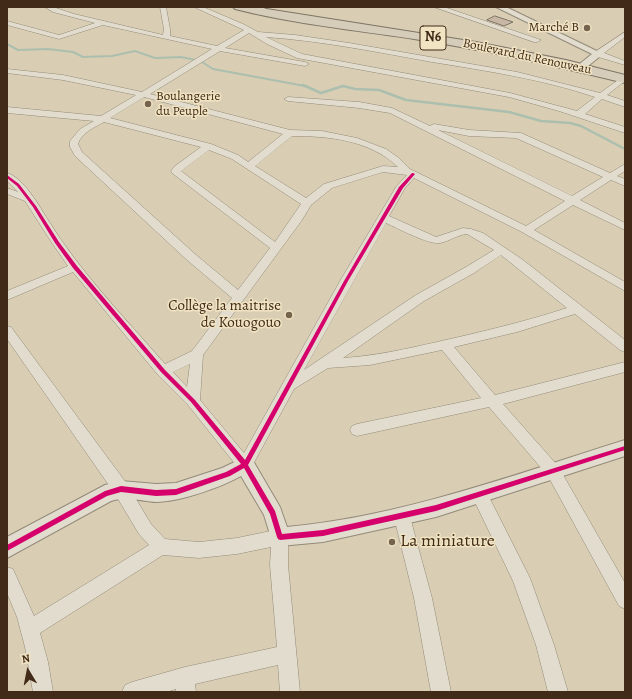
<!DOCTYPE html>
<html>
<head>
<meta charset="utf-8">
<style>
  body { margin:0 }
  #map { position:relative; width:632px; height:699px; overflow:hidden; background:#d9ceb3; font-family:Alegreya,serif }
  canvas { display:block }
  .frame { position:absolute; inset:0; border:8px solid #412a17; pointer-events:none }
  .north { position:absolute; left:8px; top:651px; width:40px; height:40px; -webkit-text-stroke:3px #f1e4c3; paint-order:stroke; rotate:350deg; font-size:11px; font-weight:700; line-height:16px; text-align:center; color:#412a17 }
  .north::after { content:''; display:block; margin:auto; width:14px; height:18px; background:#412a17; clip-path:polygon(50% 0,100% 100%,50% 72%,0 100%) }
</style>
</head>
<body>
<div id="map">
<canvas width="632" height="699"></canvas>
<div class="frame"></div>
<div class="north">N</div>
</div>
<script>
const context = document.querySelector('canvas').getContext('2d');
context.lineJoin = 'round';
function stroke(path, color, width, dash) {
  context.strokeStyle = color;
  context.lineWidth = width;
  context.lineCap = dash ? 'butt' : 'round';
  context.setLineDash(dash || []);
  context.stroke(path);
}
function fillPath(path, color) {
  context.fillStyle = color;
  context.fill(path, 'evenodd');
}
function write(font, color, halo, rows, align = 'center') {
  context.font = font + ' Alegreya,serif';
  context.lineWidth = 3;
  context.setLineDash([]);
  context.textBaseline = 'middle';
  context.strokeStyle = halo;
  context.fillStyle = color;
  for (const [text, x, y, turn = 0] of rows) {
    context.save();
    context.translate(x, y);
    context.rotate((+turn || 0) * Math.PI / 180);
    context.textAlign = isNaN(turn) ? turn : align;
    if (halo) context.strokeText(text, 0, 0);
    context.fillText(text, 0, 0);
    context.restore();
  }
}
stroke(new Path2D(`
  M7 44 18 50 48 49 73 52 83 57 112 56 135 51 155 58 181 57 191 59 202 62 213 69 305 86`), '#acbfaf', 2);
stroke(new Path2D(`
  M303 85 321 93 343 86 355 89 379 90 406 100 509 112 541 121 570 123 581 126 625 149`), '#acbfaf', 2.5);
const building = new Path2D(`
  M495 16 513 22 504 26 487 20Z`);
fillPath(building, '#c7b7a4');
stroke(building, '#7e7465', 1);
const minor = new Path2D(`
  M45 7H53L74 14 163 35 164 29 160 7H166L170 29V36L217 46 244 30 194 7H203L243 24 258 32 295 35 349 43 517 72 600 93 625 75V81L607 95 625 101V107L602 99 585 114 625 127V133L559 111 509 97 297 58 267 44 249 33 225 48 305 62 309 64 305 66 220 51 150 94 290 130 322 131 357 138 386 149 399 158 410 169 526 226 565 201 390 113 359 108 288 101 284 99 288 97 359 102 392 108 430 126 434 124 469 130 521 133 610 173 625 164V171L617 176 625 179V186L611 180 580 200 625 223V230L573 205 534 230 625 282V291L522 232 414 178 405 188 389 216 436 237 463 228 471 229 483 233 523 260 625 340V352L620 350 575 314 517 332 454 347 495 395 625 362V372L503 404 558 466 625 583V609L619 606 548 476 489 407 357 436 352 434 350 430 352 426 357 424 481 398 442 350 370 365 328 368 294 389 250 470 245 471 240 470 188 405 158 375 73 272 7 300V291L68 266 52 243 25 201 7 194V188L18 192 7 181V173C23 177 40 207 48 220 81 273 125 318 165 364L192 351 232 298 187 260 75 156 70 147V141L80 129 94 121 7 113V107L101 116 136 95 63 80 7 73V69L63 75 142 92 212 49 103 25 59 39 7 25V21L59 35 95 23 53 12ZM266 37C322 41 377 52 432 62 487 71 542 79 595 97L577 111 510 93 302 54ZM144 97 283 134 248 162 238 155 211 144 110 118ZM104 122 201 147 175 166 171 171 172 173 270 248 238 290 195 254 82 152 78 144C81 133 95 127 104 122ZM438 130 469 136 516 138 603 177 572 196ZM292 136C329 136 370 140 398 167L383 166 324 184 306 198 255 166ZM209 150 232 159 301 204 275 242 181 171ZM383 172 407 175 396 187 340 281 244 453 200 400 203 355 302 220 311 205 332 188ZM386 223C397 228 429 245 440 243 450 241 457 235 467 234L494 250 466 267 416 295 304 370ZM501 255 567 308C524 322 481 332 437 342 406 349 375 356 343 358L424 301 474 273ZM190 364 187 387 173 372Z
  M259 7H268L254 13 251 11Z
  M434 7H444L541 40 537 42H534Z
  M625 32V37L604 53 625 61V65L595 56V52Z
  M7 326 11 327 127 484 151 524 165 539 199 542 237 538 280 529 286 532 288 537V565L300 692H280L278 665 195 684 196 692H176V689L166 692H122L125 685 132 682 185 667 277 647 270 565 271 547 237 554 199 558 163 555 40 633 48 662 53 692H33L25 647 17 617 7 593V567L13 569 34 616 149 545 139 534 115 494 7 339Z
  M479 487 485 489 530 578 554 645 568 692H548L536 645 513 581 471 494 473 489Z
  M402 510 408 512 410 517 432 598 451 692H431L414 598 394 517 396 512Z`);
const tertiary = new Path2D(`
  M496 7H506L603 54 583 70H577L575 68 577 66 592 54Z
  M625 440V456L436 517 323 542 280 546 273 544 264 515 241 476C222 487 179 502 156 502 140 501 126 496 111 501L7 558V537L105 485 121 481 156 484 176 483 222 468 245 457 252 459 280 507 287 527C403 516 514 475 625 440Z`);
const trunk = new Path2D(`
  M233 7H254L476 42 566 60 625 75V83C555 66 485 50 414 39 355 30 294 24 235 9Z`);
stroke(minor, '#948a79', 1);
stroke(tertiary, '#948a79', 2);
stroke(trunk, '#7e7465', 2);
fillPath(minor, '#e1dccd');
fillPath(tertiary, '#e1dccd');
fillPath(trunk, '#d5ccba');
fillPath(new Path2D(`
  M412 173H413L415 174 403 188 348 281 248 465 275 511 282 534 323 530 436 505 625 446V450L436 511 323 536 280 540 278 539 277 537 270 514 244 468 230 476 176 495 156 496 121 492 107 496 7 551V545L105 491 121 486 156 490 176 489 226 472 241 464 191 402 161 372 73 268 55 243 33 207 17 186 7 178V175L19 184 36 206 59 242 77 266 165 370 195 400 245 460 344 281 399 187Z`), '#d6006c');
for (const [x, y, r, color] of [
  [587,28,4,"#76634e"],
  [148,104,4,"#76634e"],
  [289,315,4,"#76634e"],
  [392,542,4,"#76634e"]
]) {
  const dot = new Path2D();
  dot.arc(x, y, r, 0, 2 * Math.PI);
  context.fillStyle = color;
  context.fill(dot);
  stroke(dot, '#f1e4c3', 1.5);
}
write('13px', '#412a17', '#f1e4c3', [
  ["Marché B",579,28],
  ["Boulangerie",156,97,"left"],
  ["du Peuple",156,112,"left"]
], 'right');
write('13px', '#412a17', '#f1e4c3', [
  ["Boulevard du Renouveau",527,57,12]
]);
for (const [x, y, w] of [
  [433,38,26]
]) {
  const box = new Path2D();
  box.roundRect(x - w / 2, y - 12, w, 24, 3);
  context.fillStyle = '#f1e4c3';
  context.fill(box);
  stroke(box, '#412a17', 1);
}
write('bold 14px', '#412a17', null, [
  ["N6",433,38]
]);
write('15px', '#412a17', '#f1e4c3', [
  ["Collège la maitrise",281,306],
  ["de Kouogouo",281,323]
], 'right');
write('18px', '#412a17', '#f1e4c3', [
  ["La miniature",400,542]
], 'left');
</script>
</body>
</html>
